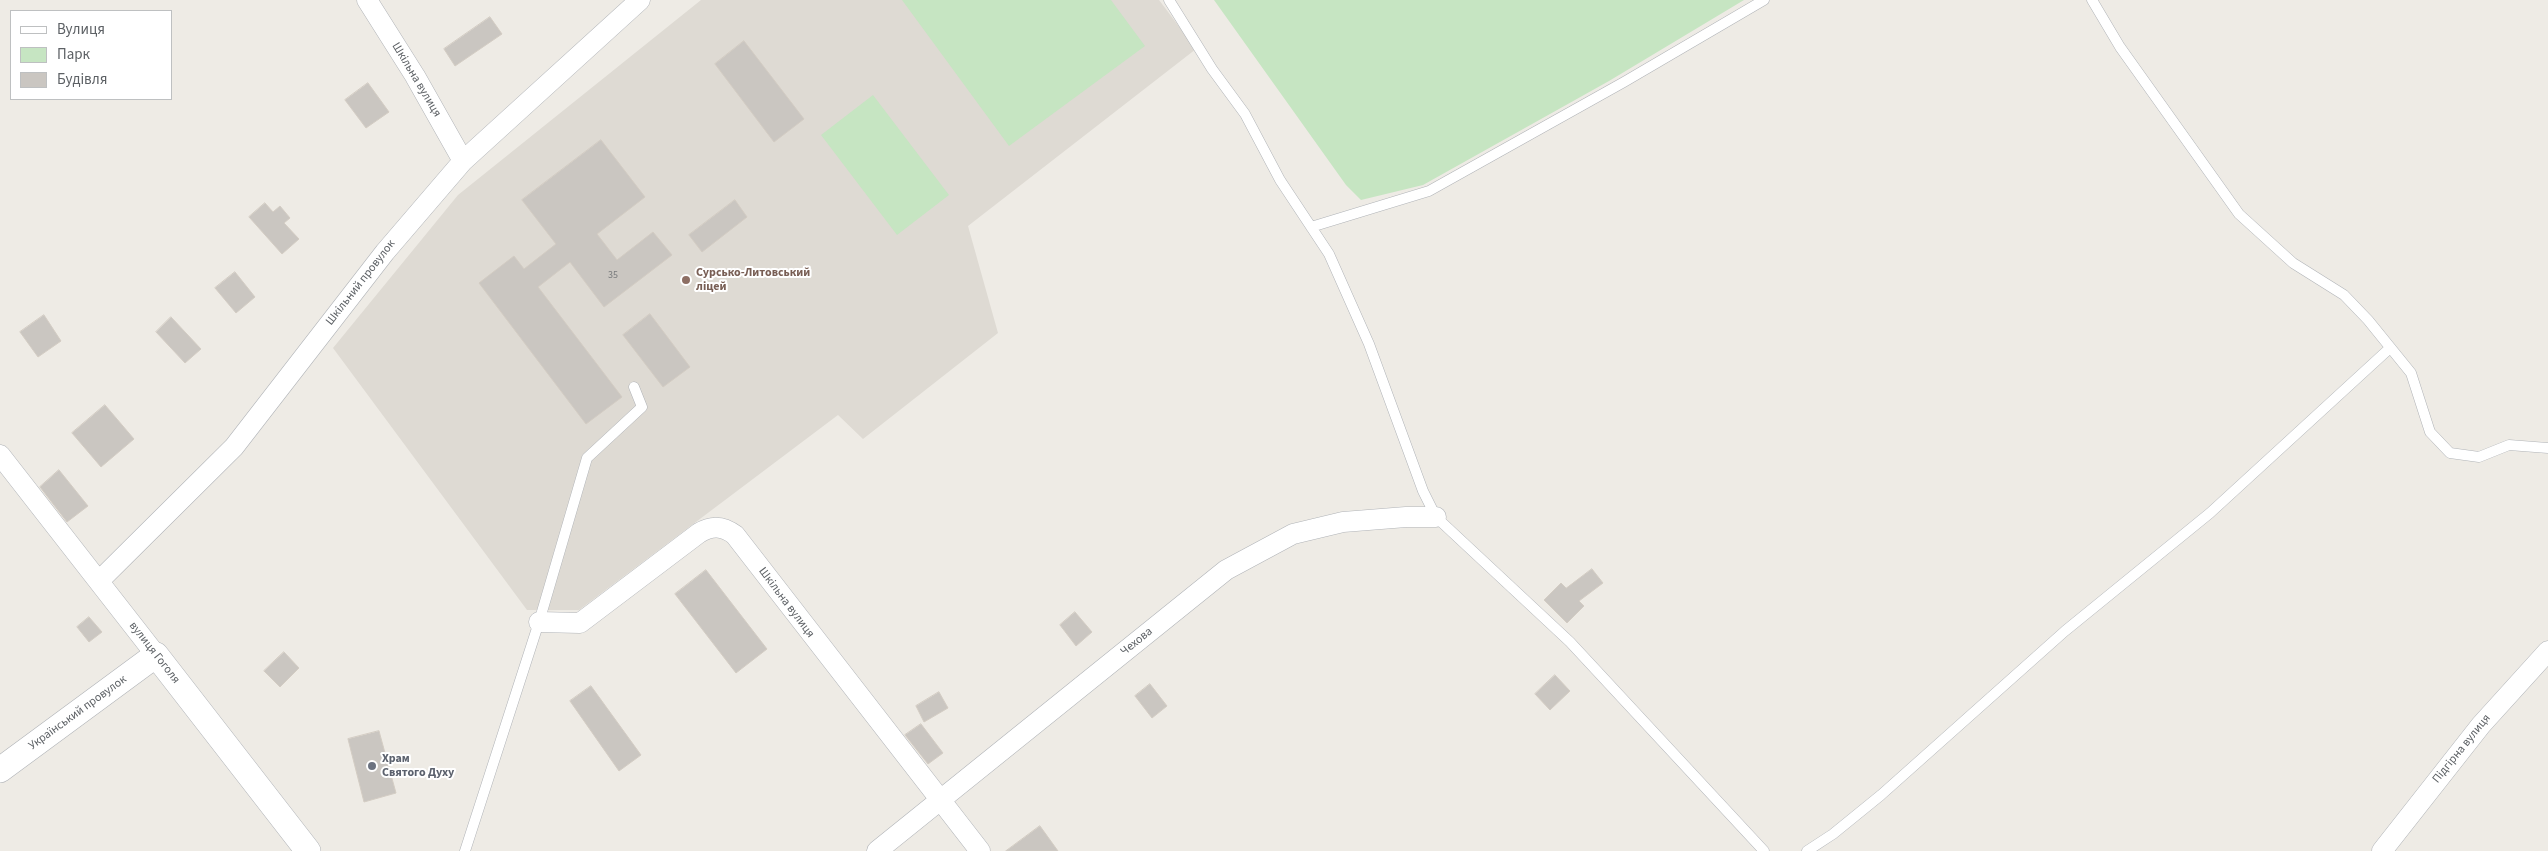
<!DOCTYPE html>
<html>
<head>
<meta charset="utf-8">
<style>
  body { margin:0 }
  #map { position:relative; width:2548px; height:851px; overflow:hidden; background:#eeebe5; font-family:"Source Sans 3",sans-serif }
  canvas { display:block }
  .legend { position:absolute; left:10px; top:10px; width:162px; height:90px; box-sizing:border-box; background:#fff; border:1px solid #bec0c1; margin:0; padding:6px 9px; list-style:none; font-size:15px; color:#5d6165 }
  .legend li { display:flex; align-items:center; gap:10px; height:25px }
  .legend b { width:25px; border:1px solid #bec0c1 }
</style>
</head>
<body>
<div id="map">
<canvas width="2548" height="851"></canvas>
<ul class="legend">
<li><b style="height:6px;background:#fff"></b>Вулиця</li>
<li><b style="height:14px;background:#c6e5c2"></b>Парк</li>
<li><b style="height:14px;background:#cac6c1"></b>Будівля</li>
</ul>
</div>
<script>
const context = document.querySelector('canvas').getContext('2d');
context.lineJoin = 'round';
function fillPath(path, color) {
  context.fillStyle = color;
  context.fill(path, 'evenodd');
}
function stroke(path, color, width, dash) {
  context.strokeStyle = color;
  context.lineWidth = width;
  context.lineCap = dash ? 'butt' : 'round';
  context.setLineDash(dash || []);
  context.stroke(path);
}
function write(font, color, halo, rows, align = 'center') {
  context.font = font + ' "Source Sans 3",sans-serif';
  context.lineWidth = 4;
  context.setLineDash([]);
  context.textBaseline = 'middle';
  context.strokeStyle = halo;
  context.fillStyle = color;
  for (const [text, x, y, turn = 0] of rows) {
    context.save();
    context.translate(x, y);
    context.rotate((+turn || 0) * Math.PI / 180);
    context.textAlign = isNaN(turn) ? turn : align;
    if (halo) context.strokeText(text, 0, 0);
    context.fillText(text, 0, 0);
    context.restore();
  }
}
fillPath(new Path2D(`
  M701 0H1159L1196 49 968 226 998 333 863 439 838 415 579 610H527L333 348 458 195Z`), '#dedad3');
fillPath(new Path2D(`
  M902 0H1111L1145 46 1009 146Z
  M1214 0H1744L1609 81 1423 185 1361 200 1346 185Z
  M873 95 949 195 897 235 821 135Z`), '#c6e5c2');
const building = new Path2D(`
  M490 17 502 34 455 66 444 49Z
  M744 41 804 119 774 142 715 64Z
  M368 83 389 112 366 128 345 100Z
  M601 140 645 197 597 234 617 260 653 232 672 255 604 307 570 262 538 287 622 397 586 424 479 283 514 256 524 269 556 244 522 200Z
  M735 200 747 217 702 252 689 235Z
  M265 203 273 212 280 206 290 218 284 223 299 239 282 254 249 217Z
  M235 272 255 297 236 313 215 288Z
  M650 314 690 367 663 387 623 335Z
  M44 315 61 341 38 357 20 332Z
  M171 317 201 349 185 363 156 332Z
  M105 405 134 439 101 467 72 433Z
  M59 470 88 506 67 522 40 487Z
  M1592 569 1603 583 1579 601 1584 606 1567 623 1544 600 1561 583 1566 588Z
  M706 570 767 649 736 673 675 594Z
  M1075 612 1092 632 1076 646 1060 625Z
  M89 617 102 632 89 642 77 627Z
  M284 652 299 668 280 687 264 671Z
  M1555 675 1570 691 1550 710 1535 694Z
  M1150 684 1167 706 1152 718 1135 696Z
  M591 686 641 755 619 771 570 701Z
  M939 692 948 708 924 722 916 706Z
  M921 724 943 753 928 764 905 735Z
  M379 731 396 793 364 802 348 739Z
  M1040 826 1058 851H1006Z`);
fillPath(building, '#cac6c1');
stroke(building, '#d3ccc3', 1);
const service = new Path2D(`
  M1169 0 1212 69 1245 114 1280 180 1329 254 1369 344 1423 491 1436 517 1570 642 1764 851
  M2092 0 2120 47 2239 214 2293 263 2344 295 2368 320 2411 373 2430 432 2450 453 2479 457 2509 445 2548 448
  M1311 227 1429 191 1624 82 1764 0
  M465 851 539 622 587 458 642 407 634 387
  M1807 851 1833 834 1881 795 2065 631 2210 513 2390 348`);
const minor = new Path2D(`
  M367 0 415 76 463 161
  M0 455 156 655
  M99 581 234 447 385 252 463 161 640 0
  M539 622 580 623 699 533C712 525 723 526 735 535L980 851
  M877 851 1226 570 1293 534 1343 522 1406 517H1436
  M2382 851 2481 725 2548 651`);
const tertiary = new Path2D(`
  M0 770 156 655 308 851`);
stroke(service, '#b0b3b7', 11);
stroke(minor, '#b0b3b7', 21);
stroke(tertiary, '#b0b3b7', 26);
stroke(service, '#fff', 10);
stroke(minor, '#fff', 20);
stroke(tertiary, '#fff', 25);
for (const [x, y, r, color] of [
  [686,280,5,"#8d6e63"],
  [372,766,5,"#6b7280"]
]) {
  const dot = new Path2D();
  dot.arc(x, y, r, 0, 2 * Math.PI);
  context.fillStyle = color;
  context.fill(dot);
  stroke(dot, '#fff', 2);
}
write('10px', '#787a7c', null, [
  ["35",613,276]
]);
write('12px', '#5d6165', '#fff', [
  ["Шкільна вулиця",416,80,59],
  ["Шкільний провулок",361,283,-52],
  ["Шкільна вулиця",786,603,53],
  ["Чехова",1137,642,-39],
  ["вулиця Гоголя",154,653,52],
  ["Український провулок",78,713,-36],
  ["Підгірна вулиця",2462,749,-51]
]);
write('bold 12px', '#785e54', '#fff', [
  ["Сурсько-Литовський",696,273],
  ["ліцей",696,287]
], 'left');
write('bold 12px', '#5b616d', '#fff', [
  ["Храм",382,759],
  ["Святого Духу",382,773]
], 'left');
</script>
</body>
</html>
